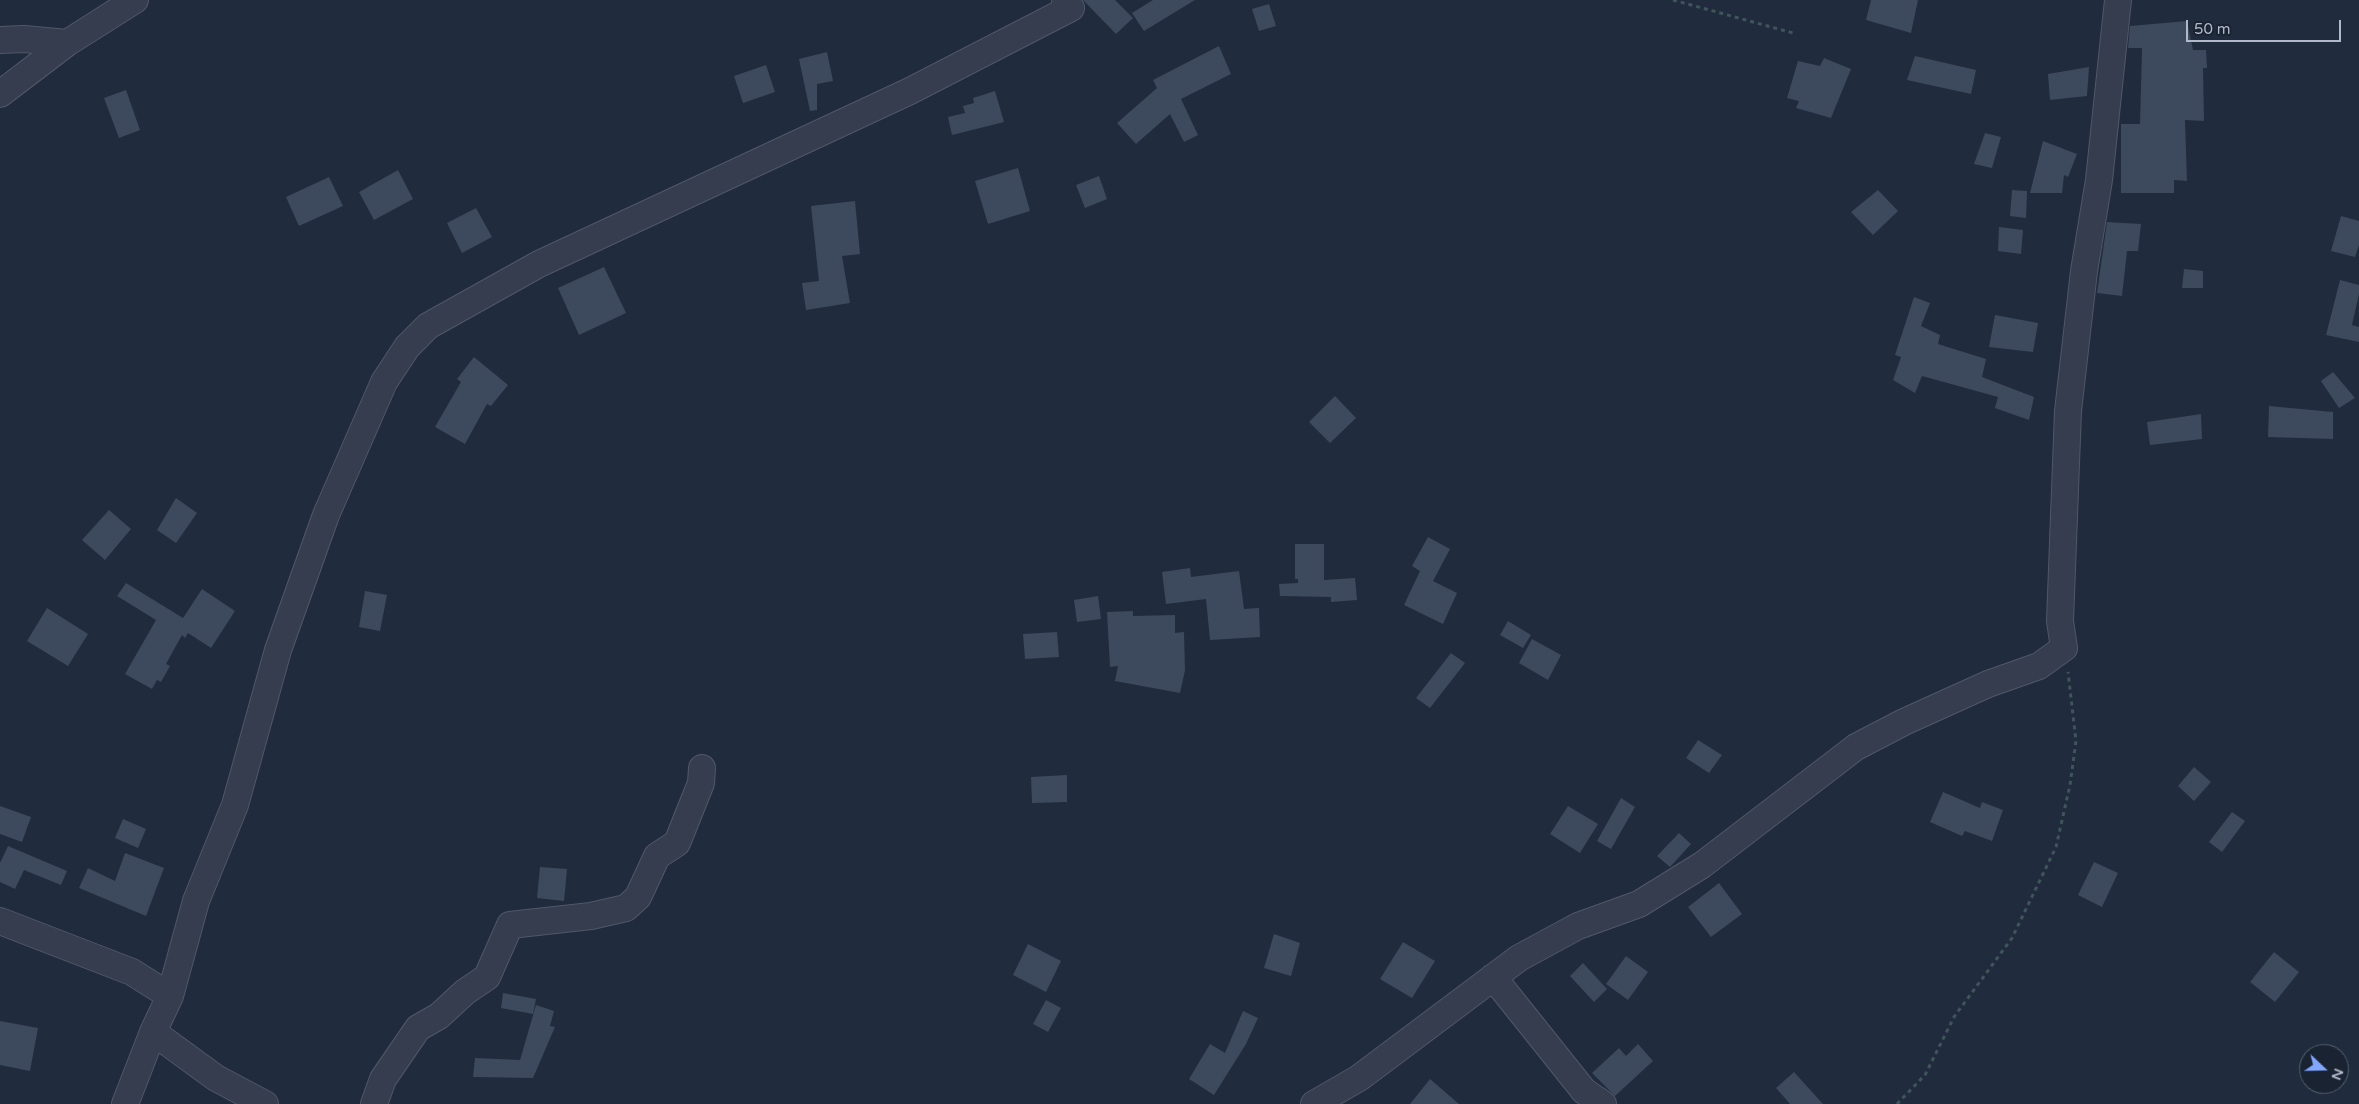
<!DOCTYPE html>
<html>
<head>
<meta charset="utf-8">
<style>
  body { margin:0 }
  #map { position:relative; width:2359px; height:1104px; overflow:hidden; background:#212b3e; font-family:"Varela Round",sans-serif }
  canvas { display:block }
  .north { position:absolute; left:2299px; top:1044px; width:50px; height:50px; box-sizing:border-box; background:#1a2332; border:1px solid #565f6e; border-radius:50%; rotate:111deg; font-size:14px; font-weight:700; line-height:20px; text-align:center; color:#b1b8c9 }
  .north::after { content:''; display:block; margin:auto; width:18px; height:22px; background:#80a7ff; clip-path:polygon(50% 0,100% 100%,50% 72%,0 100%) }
  .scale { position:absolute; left:2186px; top:20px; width:155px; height:22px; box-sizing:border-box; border:2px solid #b1b8c9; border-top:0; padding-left:6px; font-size:15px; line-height:18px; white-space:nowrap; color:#b1b8c9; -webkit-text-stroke:4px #1a2332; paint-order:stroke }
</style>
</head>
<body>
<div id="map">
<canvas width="2359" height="1104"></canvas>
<div class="north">N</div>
<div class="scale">50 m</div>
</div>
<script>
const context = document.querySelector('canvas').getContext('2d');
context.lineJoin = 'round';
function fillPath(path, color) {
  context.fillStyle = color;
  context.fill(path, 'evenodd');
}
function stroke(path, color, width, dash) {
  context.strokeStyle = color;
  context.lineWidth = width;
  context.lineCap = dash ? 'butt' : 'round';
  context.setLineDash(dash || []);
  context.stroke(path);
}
fillPath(new Path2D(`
  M1083 0H1115L1133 18 1116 34Z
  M1153 0H1195L1144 31 1132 13Z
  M1871 0H1918L1911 33 1866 20Z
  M1269 4 1276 26 1259 31 1252 9Z
  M2187 21 2193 50H2206L2207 68H2203L2204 121 2185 120 2187 181 2174 180V193H2121V124H2140L2142 48H2128L2130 26Z
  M1219 46 1231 74 1181 99 1198 135 1184 142 1170 114 1136 144 1117 123 1157 88 1153 80Z
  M827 52 833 81 817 84V110L810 111 799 59Z
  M1915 56 1976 70 1971 94 1907 80Z
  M1824 58 1851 69 1831 118 1796 108 1799 101 1787 98 1798 61 1820 66Z
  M766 65 775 92 743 103 734 76Z
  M2089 67 2087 96 2050 100 2048 74Z
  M126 90 140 130 119 138 104 98Z
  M995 91 1004 122 952 135 948 117 965 113 963 106 974 103 973 98Z
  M1985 133 2001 137 1992 168 1974 164Z
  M2043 141 2077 154 2068 177 2064 175 2062 193H2030Z
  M1018 168 1030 211 988 224 975 181Z
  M398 170 413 199 374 220 359 192Z
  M1099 176 1107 199 1085 208 1076 185Z
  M329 177 343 206 299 226 286 197Z
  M1878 190 1898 211 1873 235 1851 212Z
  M2012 190 2027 191 2026 218 2010 216Z
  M855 201 860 254 842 256 850 303 806 310 802 283 819 281 811 206Z
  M476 208 492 237 462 253 447 223Z
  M2341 216 2359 221V245L2355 257 2331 251Z
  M2107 222 2141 224 2138 251H2127L2122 296 2097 293Z
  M1999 227 2023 230 2021 254 1998 251Z
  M604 267 626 313 579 335 558 288Z
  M2184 269 2203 271V288H2182Z
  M2340 280 2359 285V294L2352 325 2359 327V342L2326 335Z
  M1914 297 1930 303 1921 326 1940 335 1938 344 1986 359 1982 377 2034 397 2029 420 1995 408 1998 397 1922 376 1915 393 1893 380 1901 357 1895 355Z
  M1995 315 2038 323 2033 352 1989 347Z
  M474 357 508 385 491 406 487 404 465 444 435 427 461 382 457 379Z
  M2333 372 2355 398 2339 408 2321 381Z
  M1335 396 1356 418 1330 443 1309 422Z
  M2269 406 2333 412V439L2268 437Z
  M2201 414 2202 439 2150 445 2147 422Z
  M176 498 197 513 176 543 157 530Z
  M109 510 131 529 105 560 82 540Z
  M1428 537 1450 549 1433 581 1457 593 1443 624 1404 605 1420 571 1412 566Z
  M1295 544H1324V580L1355 578 1357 600 1331 602V597L1280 596 1279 584 1298 583V579H1295Z
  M1190 568 1191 577 1239 571 1244 609 1259 608 1260 637 1210 640 1206 599 1166 604 1162 572Z
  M126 583 183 618 202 589 235 611 211 648 188 633 185 638 182 635 166 664 170 666 161 682 157 680 152 689 125 674 156 620 117 596Z
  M365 591 387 595 380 631 359 627Z
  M1098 596 1101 619 1077 622 1074 600Z
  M47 608 88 634 68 666 27 641Z
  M1133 611V616L1175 615V633L1184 632 1185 670 1180 693 1115 681 1118 666 1110 667 1107 612Z
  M1508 621 1531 635 1523 648 1500 635Z
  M1057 632 1059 657 1025 659 1023 634Z
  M1532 639 1561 655 1548 680 1519 663Z
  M1451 653 1465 663 1430 708 1416 698Z
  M1698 740 1722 755 1709 773 1686 758Z
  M2194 767 2211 782 2194 801 2178 786Z
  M1067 775V802L1032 803 1031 777Z
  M1943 792 1980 808 1982 802 2003 810 1992 841 1965 831 1962 836 1930 822Z
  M1621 798 1635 807 1611 849 1597 841Z
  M0 806 31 817 22 842 0 834Z
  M1568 806 1598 824 1580 853 1550 834Z
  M2232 812 2245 821 2222 852 2209 842Z
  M123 819 146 829 138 848 115 838Z
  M1679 833 1691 844 1670 867 1657 856Z
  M8 846 67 871 61 885 24 870 15 889 0 882V863Z
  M125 853 164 868 146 916 79 888 88 868 115 881Z
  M2094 862 2118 873 2102 907 2078 895Z
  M540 867 567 869 564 901 537 898Z
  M1719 883 1742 914 1711 937 1688 907Z
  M1274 934 1300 943 1291 976 1264 968Z
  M1403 942 1435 961 1412 998 1380 979Z
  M1028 944 1061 961 1046 992 1013 975Z
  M2274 952 2299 972 2275 1002 2250 982Z
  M1626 956 1648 972 1628 1000 1606 984Z
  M1583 963 1607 989 1594 1002 1570 976Z
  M503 993 536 999 533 1014 501 1008Z
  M1046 1000 1061 1008 1048 1032 1033 1024Z
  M536 1005 554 1011 550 1026 555 1027 533 1078 473 1077 475 1058 520 1060Z
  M1243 1011 1258 1018 1246 1044 1214 1095 1189 1079 1210 1044 1225 1053Z
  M0 1021 38 1028 30 1071 0 1065Z
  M1638 1044 1653 1061 1615 1096 1592 1073 1619 1048 1626 1056Z
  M1794 1072 1823 1104H1790L1776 1088Z
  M1430 1079 1459 1104H1410Z`), '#3d495d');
const minor = new Path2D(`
  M0 40 24 39 67 43
  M0 94 67 43 135 0
  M0 921 132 972 170 996
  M1493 977 1584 1091 1603 1104
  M153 1032 216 1078 265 1104
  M125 1104 153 1032 170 996 196 901 235 805 278 650 326 515 384 382 407 347 428 326 539 264 910 91 1071 8 1065 0
  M374 1104 383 1079 418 1028 439 1016 465 992 487 977 510 925 591 916 626 908 638 897 657 856 677 843 701 783 702 768
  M1314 1104 1359 1078 1519 958 1578 926 1639 904 1702 865 1856 747 1904 722 1988 684 2039 666 2064 648 2060 621 2068 411 2084 271 2099 180 2118 0`);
stroke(minor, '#505868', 28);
stroke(new Path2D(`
  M1673 0 1793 33
  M1897 1104 1925 1075 1954 1017 2012 938 2056 847 2070 785 2076 741 2068 672`), '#3e5559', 3, [4, 4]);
stroke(minor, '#353d4e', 26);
</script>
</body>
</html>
